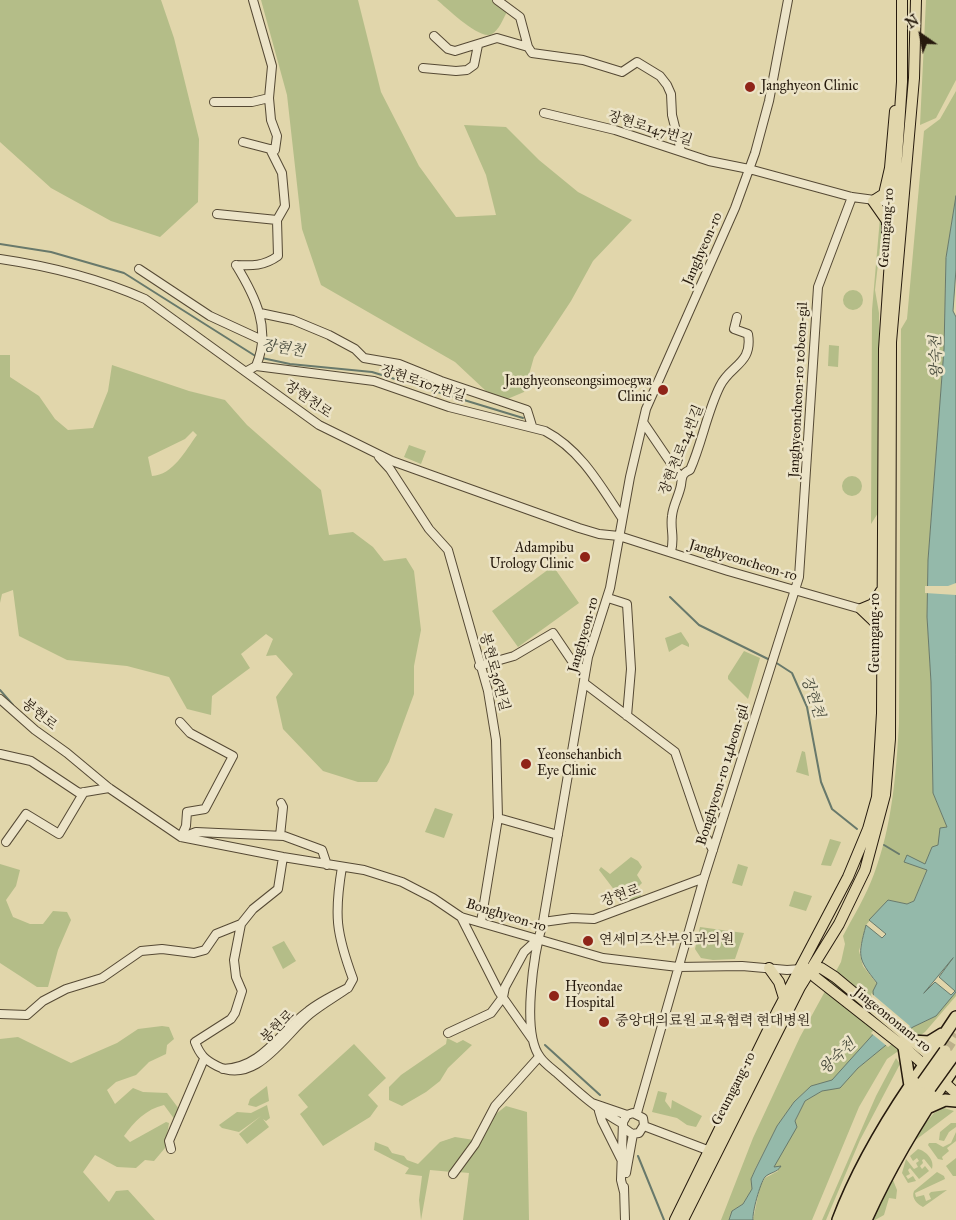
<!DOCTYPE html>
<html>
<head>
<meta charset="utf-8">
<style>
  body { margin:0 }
  #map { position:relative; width:956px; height:1220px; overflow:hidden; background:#e1d6ab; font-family:"IM FELL Great Primer",serif }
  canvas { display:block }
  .north { position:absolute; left:896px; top:10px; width:50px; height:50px; -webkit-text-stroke:4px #ece4c8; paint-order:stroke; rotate:327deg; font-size:14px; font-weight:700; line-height:20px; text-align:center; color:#261a0d }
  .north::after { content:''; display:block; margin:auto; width:18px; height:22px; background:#261a0d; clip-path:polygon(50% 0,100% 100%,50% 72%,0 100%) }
</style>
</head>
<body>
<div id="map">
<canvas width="956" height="1220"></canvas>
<div class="north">N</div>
</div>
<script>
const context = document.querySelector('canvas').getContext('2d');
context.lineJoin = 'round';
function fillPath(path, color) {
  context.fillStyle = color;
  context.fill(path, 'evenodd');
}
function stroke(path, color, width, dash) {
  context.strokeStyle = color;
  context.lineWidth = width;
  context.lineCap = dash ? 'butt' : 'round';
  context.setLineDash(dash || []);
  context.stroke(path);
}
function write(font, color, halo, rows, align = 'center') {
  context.font = font + ' "IM FELL Great Primer","Noto Serif KR",serif';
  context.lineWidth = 5;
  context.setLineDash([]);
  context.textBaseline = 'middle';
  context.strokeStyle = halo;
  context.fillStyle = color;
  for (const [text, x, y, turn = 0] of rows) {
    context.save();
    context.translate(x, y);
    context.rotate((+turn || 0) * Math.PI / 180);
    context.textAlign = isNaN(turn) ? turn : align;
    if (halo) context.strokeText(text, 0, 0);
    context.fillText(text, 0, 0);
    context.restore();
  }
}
fillPath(new Path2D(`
  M0 0H161L174 38 199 139 198 202 160 237 111 221 51 188 0 142Z
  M261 0H358L381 92 419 166 456 217 496 215 486 175 464 125 506 127 539 160 578 192 632 220 593 261 571 301 534 357 524 392 505 400 486 391 455 362 321 285 302 229 287 95Z
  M437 0H492L507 12C503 19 499 30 492 34 480 41 447 8 437 0Z
  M926 0H956V80L936 118 920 125Z
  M956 91V196L946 258 944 349 928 560 927 617 931 682 933 793 947 827 938 845 932 847 925 865 907 856 904 861 927 870 914 901 907 904 888 900 866 925 859 951 863 966 877 984V1030L832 1081 811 1086 794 1102 777 1126 755 1169 751 1179 752 1189 743 1204 732 1211 729 1220H721L753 1138 800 1037 841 962 845 944 843 936C854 915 866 896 874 874 892 826 896 775 899 724L901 329 907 319 924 131 940 119Z
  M880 218 883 221 875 290 879 313V362L878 513 871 524 872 310Z
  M843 300a10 10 0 1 1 20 0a10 10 0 1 1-20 0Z
  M829 345 839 346 838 367 828 366Z
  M0 355H10V377L39 396 55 419 68 430 93 428 108 391 112 365 189 391 225 400 247 425 321 490 329 535 353 532 373 547 384 561 406 558 414 571 421 630 414 666V694L389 762 377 782H358L323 771 283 729 276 697 293 674 276 655 266 656 273 639 266 634 241 654 250 668 212 696 211 715 187 709 169 677 127 666 67 660 19 636 13 590 2 594 0 603ZM193 431 197 435C185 451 173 475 152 476L148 457 185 439Z
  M409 445 426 451 421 464 404 457Z
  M842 486a10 10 0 1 1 20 0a10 10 0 1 1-20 0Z
  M553 566 579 603 518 647 492 611Z
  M681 632 689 644V647L682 644 669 652 665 638Z
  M744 651 760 658 748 699 728 679V676Z
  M802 751 805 752 809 776 796 772Z
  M435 808 453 814 444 838 425 832Z
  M830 839 841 842 831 866 821 865Z
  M631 857 638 861 642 867 637 875 642 883 638 887 642 899 625 904 599 870 601 867 610 874Z
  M0 864 20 870 16 886 6 900 13 917 30 924H43L53 911 67 912 71 920 58 950 48 987H37L0 963Z
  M738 864 748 867 742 886 732 883Z
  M794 891 812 896 806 911 789 906Z
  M700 927 744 933 735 959 713 960 701 958 695 949Z
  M284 941 296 961 283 969 272 947Z
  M956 992V996L925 1032 887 1059 859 1107 812 1220H753L760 1186 765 1178 778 1171V1168L773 1167 805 1101 822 1091 840 1087 858 1068 891 1041 913 1027 936 1016Z
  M162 1026 169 1027 174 1039 167 1045 166 1054 149 1062 136 1075 116 1082 107 1090 115 1104 133 1088 143 1092 167 1093 179 1109 175 1120 164 1105C146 1109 134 1122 124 1136L130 1142 166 1122 169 1123 165 1148 154 1161 145 1160 136 1168 117 1167 95 1155 83 1172 109 1202 116 1191 128 1190 155 1220H0V1039L18 1037 71 1063 117 1043 138 1029Z
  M447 1038 457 1043 463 1040 472 1045 448 1068 440 1081 426 1092 402 1106 389 1100V1087L401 1075 446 1044Z
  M354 1044 386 1078 368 1095 378 1106 370 1117 323 1146 300 1114 308 1107 298 1095Z
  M896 1058 900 1064 860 1140 826 1220H822L876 1096Z
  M267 1086 269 1101 256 1107 248 1105 250 1099Z
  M658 1091 667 1093 665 1101 671 1109 672 1100 702 1116 696 1127 687 1125 677 1118 652 1112Z
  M267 1105 270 1118 266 1121 263 1119 269 1127 247 1144 239 1134 261 1116 239 1132 222 1128 219 1125 237 1112 251 1113Z
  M506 1106 527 1112 529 1220H463L469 1173 458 1172 492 1117Z
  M944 1108 954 1111 905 1148 934 1113Z
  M951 1123H956V1127L949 1132 944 1141 939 1140 940 1132Z
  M956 1132V1141L947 1148 949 1151 942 1157 943 1160 938 1159 928 1145 929 1143H936L943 1147 951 1143Z
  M455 1137 474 1140 452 1172 430 1170 421 1220 419 1200 422 1176 405 1174 409 1168 374 1150 375 1142 388 1147 392 1153 404 1156 407 1160 418 1164 440 1142Z
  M918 1149C926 1151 935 1160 932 1169L924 1159 922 1160 923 1163 920 1166 922 1169 925 1166 929 1171 919 1179 910 1168 908 1170 910 1174 906 1176 908 1179 913 1176 916 1181 908 1183 902 1173 906 1159 914 1169 918 1167 916 1163 919 1161 917 1158 913 1161 910 1156Z
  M956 1158V1176H953L946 1166Z
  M937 1172 944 1176 945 1179 915 1193 916 1197 924 1195 926 1201 931 1199 929 1194 931 1192 947 1190 923 1207C917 1204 911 1198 914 1191Z
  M891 1175 897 1190 896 1199 889 1198 884 1215 875 1220 872 1219Z`), '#b4bd88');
const water = new Path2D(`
  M956 196V269L953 311 956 317V992L936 1016 913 1027 891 1041 858 1068 840 1088 822 1091 805 1101 795 1121 797 1127 774 1167 781 1166C777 1173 770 1172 765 1177 760 1183 752 1213 753 1220H729L732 1211 743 1204 752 1189 751 1179 755 1170 777 1126 794 1102 811 1086 832 1080 877 1030 873 991 877 983C857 958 858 956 866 925L882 938 886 934 869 920 888 900 907 904 914 901 927 870 904 862 907 855 925 864 932 847 938 845 940 828 947 827 933 793 931 682 927 617 928 560 944 349 946 258ZM953 958 939 977 955 991 951 995 935 982 924 993Z`);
fillPath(water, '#94b9aa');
stroke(water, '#68796b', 1);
fillPath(new Path2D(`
  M956 583V595L925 593V586H948Z
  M871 993 910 1026 900 1038 888 1047 871 1033 875 1029Z`), '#e1d6ab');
stroke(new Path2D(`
  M0 244 51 252 124 273 257 357
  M262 358 290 364 372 372 523 418
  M670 597 699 625 770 660
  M775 662 792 673 807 707 821 782 832 809 857 829
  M0 690 13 705
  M884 845 899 854
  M545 1045 600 1095
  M638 1156 664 1220`), '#68796b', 2);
stroke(new Path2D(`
  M945 1051 956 1034`), '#bcb08b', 11, [11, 5.5]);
const minor = new Path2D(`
  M497 0 520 17 528 47 532 53 583 60 622 72 637 62 660 76 667 85 671 94 672 115 681 151
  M434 36 448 49 455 51 497 38 528 47
  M423 68 456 71 467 70 474 65 478 45
  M214 102H252L269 98
  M544 113 615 130 709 161 749 169 852 197 897 203
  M243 142 270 149
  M217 214 277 220
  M0 259C48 266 100 279 145 299L319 425 392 461 579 528 599 534 619 536 728 571 861 609
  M236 265C252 266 264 266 278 256L277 220 285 206 282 173 270 149 275 150 277 136 271 120 269 98 272 66 253 0
  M236 265C255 296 272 329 256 366
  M139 269 210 316 262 340
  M260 313 293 320 329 335 355 349 364 358 399 364 441 381 527 410 532 426
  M247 371 256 366 374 381 449 407 545 431C581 450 600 485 622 518
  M643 422 681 478
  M379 457 390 469 429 529 448 550 488 691 496 740 498 818 481 922
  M671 552C675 536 670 530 672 516 673 505 679 496 681 485 682 477 682 473 690 470 702 443 707 412 720 386 730 365 753 364 748 334L734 329 737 317
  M608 598 627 604 631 669 627 716
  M479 666 514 656 553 633 576 667 586 669
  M584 683 675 752 701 828 713 850
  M0 699 35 730 67 753 109 788 181 837 283 857 364 870 402 882 433 898 461 917 603 958 678 967 742 966 787 970 801 969
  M180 722 190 733 233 756 205 809 187 812 186 826 181 837
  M0 754 31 761 79 793 109 788
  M498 818 558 835
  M280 836 283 807 281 803
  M183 837 196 832 284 836 322 850 327 865
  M6 842 26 814 59 834 84 792
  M342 867C334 915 336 933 353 979L348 988
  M461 917 499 992 532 1039
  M543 922 572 918 594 919 704 878
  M0 1014 27 1015 43 1001 66 989 102 978 141 951 162 949 194 953 205 950 216 934 241 924
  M448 1033 491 1013 503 997 505 987 524 952 538 939
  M223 1069C262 1068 279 1033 307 1012 319 1002 334 995 348 988 335 997 321 1005 310 1014 284 1035 256 1086 217 1066 205 1060 200 1055 195 1042L231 1019 235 1013 242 991 236 977 234 960 241 924 253 909 278 889 283 857
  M592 1103 627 1115
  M599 1111 602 1121 621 1159
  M637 1113 704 878 799 577 818 287 852 197
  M623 1124C598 1110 578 1092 557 1073 551 1068 544 1063 540 1057 521 1032 534 952 543 922L588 657 610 588 630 477 646 409 735 208 755 153 769 101 788 0
  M644 1126 710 1151
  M171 1149 169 1141 204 1059
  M626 1173 633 1134
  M453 1174 475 1144 495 1106 539 1057
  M624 1187 625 1220
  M624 1192 621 1180 623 1122 627 1115 633 1113 643 1118 644 1125 639 1133 632 1134 624 1128`);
const major = new Path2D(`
  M887 233V221L873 201 884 194 890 168 895 111
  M881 591 873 604 861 609 882 629
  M769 968 779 982 784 998
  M807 969 821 968 835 977 935 1060
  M811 969 815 977 904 1047 956 1093
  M675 1220 778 1010 848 877 868 829 877 797 882 713 884 349 902 82V0
  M683 1220 800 987 839 924 865 870 885 795 890 739 891 342 914 78 916 0`);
const highway = new Path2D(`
  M912 1041 929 1042 942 1034
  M910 1086 956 1017
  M927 1108 945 1100 956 1101
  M838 1220C856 1172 881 1129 910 1086L904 1047
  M847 1220 887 1135 923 1082
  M857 1220C877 1171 899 1131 930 1088
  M866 1220C891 1164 921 1115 956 1065`);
stroke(minor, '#554934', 10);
stroke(major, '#261a0d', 12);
stroke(highway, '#261a0d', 14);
stroke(minor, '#ece4c8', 8);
stroke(major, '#e1d6ab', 10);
stroke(highway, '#e1d6ab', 11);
const highwayBridge = new Path2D(`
  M923 1082 945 1051
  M930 1088 953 1056`);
stroke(highwayBridge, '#261a0d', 14, []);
stroke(highwayBridge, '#e1d6ab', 11);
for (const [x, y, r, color] of [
  [750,87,6,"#8f2418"],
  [663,390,6,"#8f2418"],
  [585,557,6,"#8f2418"],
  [526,764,6,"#8f2418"],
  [588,941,6,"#8f2418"],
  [554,996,6,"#8f2418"],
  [604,1022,6,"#8f2418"]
]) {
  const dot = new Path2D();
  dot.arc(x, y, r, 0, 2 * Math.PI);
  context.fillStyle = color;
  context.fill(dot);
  stroke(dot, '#ece4c8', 2);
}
write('14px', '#261a0d', '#ece4c8', [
  ["Janghyeon Clinic",761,87],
  ["Janghyeonseongsimoegwa",652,382,"right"],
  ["Clinic",652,398,"right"],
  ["Adampibu",574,549,"right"],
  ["Urology Clinic",574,565,"right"],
  ["Yeonsehanbich",537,756],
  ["Eye Clinic",537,772],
  ["연세미즈산부인과의원",599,941],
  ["Hyeondae",565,988],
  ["Hospital",565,1004],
  ["중앙대의료원 교육협력 현대병원",615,1022]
], 'left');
write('14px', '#261a0d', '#ece4c8', [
  ["장현로147번길",650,129,17],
  ["Geumgang-ro",887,228,-86],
  ["Janghyeon-ro",703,249,-66],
  ["장현로107번길",423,384,18],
  ["Janghyeoncheon-ro 10beon-gil",799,390,-87],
  ["장현천로",308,400,35],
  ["장현천로24번길",682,450,-68],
  ["Janghyeoncheon-ro",743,561,17],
  ["Geumgang-ro",876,633,-90],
  ["Janghyeon-ro",584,635,-74],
  ["봉현로36번길",494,672,75],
  ["봉현로",39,715,39],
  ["Bonghyeon-ro 14beon-gil",723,775,-73],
  ["장현로",621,896,-19],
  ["Bonghyeon-ro",506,916,17],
  ["Jingeononam-ro",892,1020,39],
  ["봉현로",278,1027,-45],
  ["Geumgang-ro",734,1089,-63]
]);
write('italic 15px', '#474a3c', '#ece4c8', [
  ["장현천",283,349,9],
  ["왕숙천",937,357,-92],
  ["장현천",812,697,71],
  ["왕숙천",838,1057,-44]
]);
</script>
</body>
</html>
